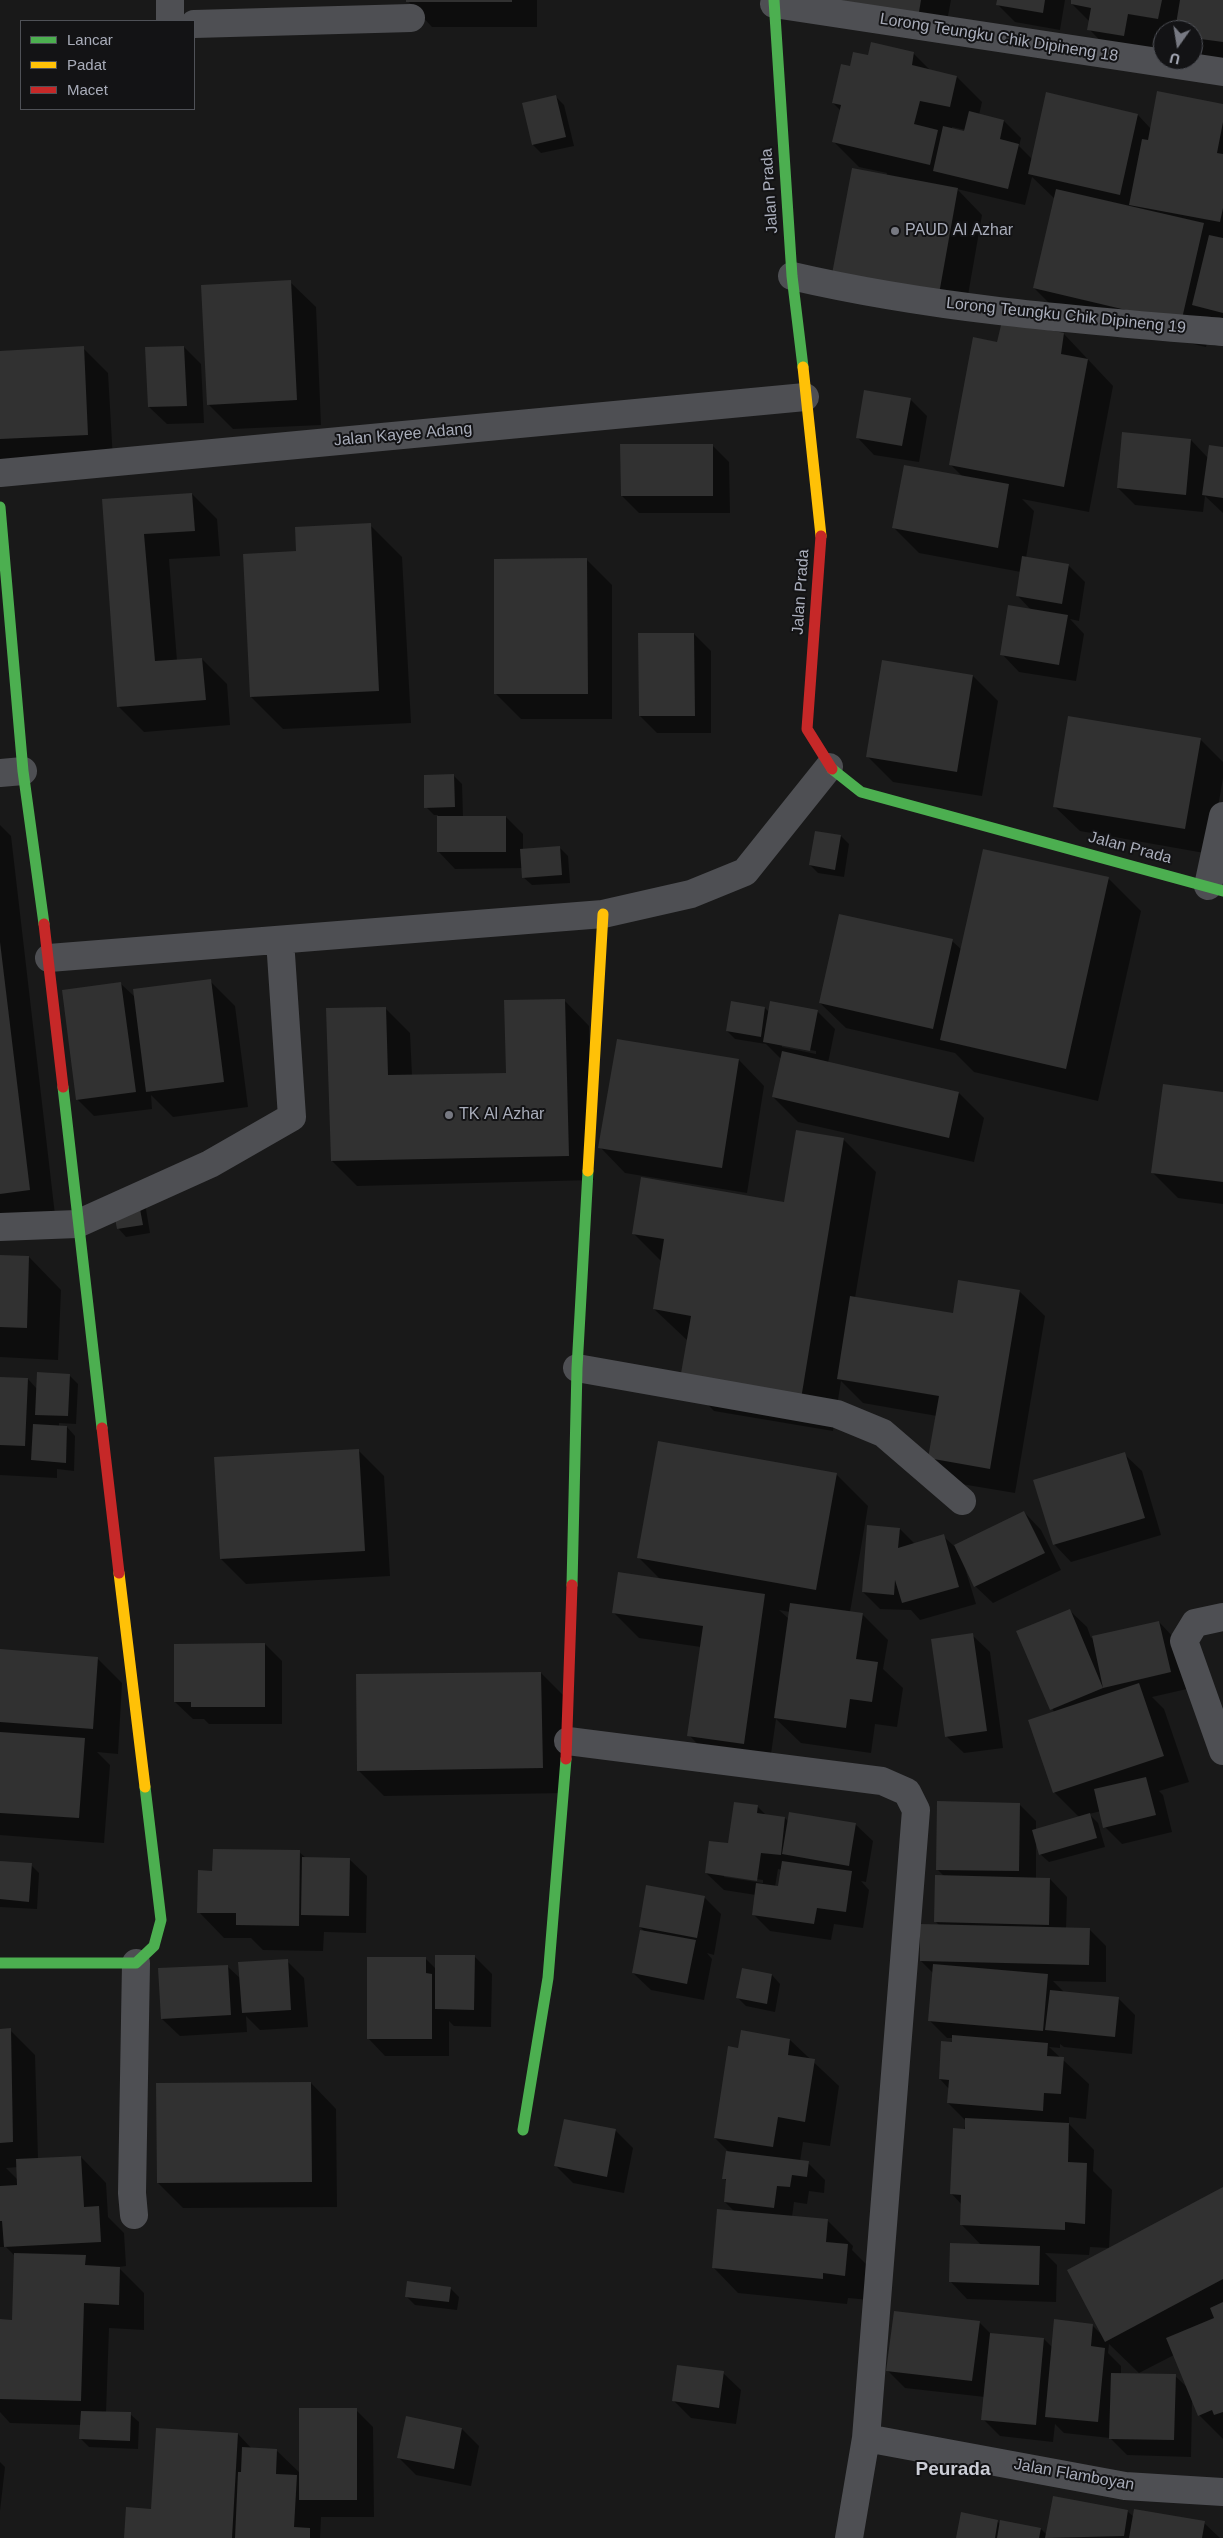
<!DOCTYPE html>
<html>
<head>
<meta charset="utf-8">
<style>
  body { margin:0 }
  #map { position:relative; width:1223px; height:2538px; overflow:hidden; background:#191919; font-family:Helvetica,sans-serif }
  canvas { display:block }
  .legend { position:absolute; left:20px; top:20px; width:175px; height:90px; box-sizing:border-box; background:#131315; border:1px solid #4f5157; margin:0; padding:6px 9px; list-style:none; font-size:15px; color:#a9adba }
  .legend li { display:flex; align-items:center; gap:10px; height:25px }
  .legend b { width:25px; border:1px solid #4f5157 }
  .north { position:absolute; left:1153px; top:20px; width:50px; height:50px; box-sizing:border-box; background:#131315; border:1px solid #4f5157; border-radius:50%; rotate:193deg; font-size:14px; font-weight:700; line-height:20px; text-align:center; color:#a9adba }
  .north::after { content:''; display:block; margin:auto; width:18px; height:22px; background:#777982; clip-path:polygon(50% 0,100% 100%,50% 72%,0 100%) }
</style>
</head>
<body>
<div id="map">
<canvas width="1223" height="2538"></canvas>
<ul class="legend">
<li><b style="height:6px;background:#4caf50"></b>Lancar</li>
<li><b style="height:6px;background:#ffc107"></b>Padat</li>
<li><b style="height:6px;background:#c62828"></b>Macet</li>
</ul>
<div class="north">U</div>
</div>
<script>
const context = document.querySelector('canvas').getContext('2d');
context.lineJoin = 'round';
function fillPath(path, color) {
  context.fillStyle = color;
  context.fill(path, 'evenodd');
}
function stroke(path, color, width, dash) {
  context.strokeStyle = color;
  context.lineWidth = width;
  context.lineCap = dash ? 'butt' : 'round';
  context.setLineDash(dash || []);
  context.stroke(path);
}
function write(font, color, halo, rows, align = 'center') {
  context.font = font + ' Helvetica,sans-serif';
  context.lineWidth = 4;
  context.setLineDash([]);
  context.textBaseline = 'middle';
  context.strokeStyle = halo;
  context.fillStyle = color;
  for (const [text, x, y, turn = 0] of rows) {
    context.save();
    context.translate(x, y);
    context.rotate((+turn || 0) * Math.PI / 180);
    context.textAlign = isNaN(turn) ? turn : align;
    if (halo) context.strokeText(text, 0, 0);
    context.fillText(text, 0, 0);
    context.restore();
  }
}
fillPath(new Path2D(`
  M407 0H537V27H432Z
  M804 0H951L943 42Z
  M998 0H1065L1060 30 1015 22 997 4Z
  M1073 0H1223V63L1201 60 1193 52V30H1163V40L1153 38 1149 61 1114 55 1089 29 1090 22 1072 4Z
  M913 53 931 71 957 77 982 102 979 115 1004 121 1021 138 1019 146 1032 159 1138 115 1151 129 1223 105V326L1212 323 1206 347 1059 313 1034 288 1055 199 1032 177 1025 205 957 189 982 215 964 318 859 299 887 173 859 167 834 142 841 111 833 103 851 67 869 57ZM952 127 966 130 965 133 952 130Z
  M555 96 564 105 574 146 541 153 533 145Z
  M290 282 316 307 321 425 233 429 208 404Z
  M1064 334 1113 386 1089 512 1022 499 1034 511 1026 558 1068 565 1085 582 1079 621 1070 619 1084 634 1076 681 1019 672 1002 654 1032 611 1017 595 1021 572 919 553 894 528 963 477 950 464 998 344Z
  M184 347 201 364 204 423 167 424 149 407Z
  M83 348 108 373 113 460 0 465V352Z
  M910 399 927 416 919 462 874 455 857 437Z
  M1191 440 1208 458 1223 448V513L1205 496 1203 512 1135 505 1118 488Z
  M712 445 729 462 730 513H639L622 496Z
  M192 494 217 519 220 556 169 559 177 661 202 659 227 684 230 725 144 732 118 706 103 501Z
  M370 525 402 557 411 723 283 729 251 697 244 555 298 552Z
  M586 559 612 585V719H521L495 693Z
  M694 634 711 651V733H657L640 716Z
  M973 676 998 701 982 796 893 782 867 756Z
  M1200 739 1223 762V778L1210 854 1080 831 1054 806Z
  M454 776 462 784 463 817H506L523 834V850L559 847 568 856 570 883 532 885 523 877V868L455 869 438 851V815H434L426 807Z
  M0 825 11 836 55 1215 0 1221Z
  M841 836 849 844 844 877 818 873 810 865Z
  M1109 879 1141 911 1098 1101 974 1072 955 1053 846 1028 820 1003 952 941 962 950Z
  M210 981 235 1006 248 1107 173 1117 151 1095 152 1109 94 1116 77 1099 121 984 136 998Z
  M564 1000 589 1026 594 1180 357 1186 332 1161 385 1008 410 1033 412 1076 508 1074Z
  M765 1008 769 1012 817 1011 835 1029 828 1063 959 1093 984 1118 974 1162 798 1122 773 1097 782 1060 766 1044 735 1039 727 1031ZM782 1045 816 1051V1054L782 1047Z
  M618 1040 739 1060 764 1086 747 1193 625 1173 600 1147Z
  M1223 1093V1204L1178 1198 1152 1172Z
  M843 1139 876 1172 855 1298 954 1315 1019 1291 1045 1316 1015 1493 955 1483 930 1457 937 1416 863 1403 841 1381 833 1431 714 1411 682 1378 688 1341 654 1309 662 1262 633 1233 785 1203Z
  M145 1203 150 1233 126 1237 118 1228Z
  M0 1256 29 1257 61 1290 58 1360 0 1357Z
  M69 1375 78 1384 76 1424 59 1423V1427H67L75 1436 74 1471 57 1469V1478L0 1475V1378L28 1379 37 1389Z
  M359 1451 384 1476 390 1576 246 1584 221 1559Z
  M1124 1454 1142 1471 1161 1535 1071 1562 1054 1544Z
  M836 1474 868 1506 850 1612 862 1614 888 1640 883 1669 903 1688 897 1727 875 1724 871 1753 801 1743 776 1719 769 1768 714 1761 689 1735 701 1647 639 1638 614 1613 661 1580 639 1558ZM779 1610 790 1612 789 1619Z
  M1024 1512 1041 1530 1061 1570 993 1603 975 1586 965 1568 976 1604 920 1620 911 1610 880 1609 863 1592 900 1529 915 1544 943 1536 954 1546Z
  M1069 1610 1087 1627 1091 1638 1159 1622 1176 1640 1187 1689 1152 1697 1164 1709 1189 1782 1159 1791 1163 1795 1172 1832 1122 1844 1105 1827 1101 1811 1089 1814 1098 1823 1105 1847 1049 1862 1040 1854 1036 1842V1879H1050L1067 1897 1066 1929H1089L1106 1946V1982L1053 1981 1065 1993 1118 1998 1135 2015 1132 2054 1064 2047 1060 2044V2048L1049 2047 1089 2084 1086 2119 1069 2117V2124L1094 2150 1093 2171 1112 2190 1109 2248 1090 2247 1089 2255 1045 2253 1057 2265 1056 2302 967 2299 950 2281 982 2246 962 2225V2205L951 2193 966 2121 948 2103 949 2089 940 2079 953 2038H947L930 2021 933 1973 921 1961 940 1926 935 1921 944 1876 937 1869 1019 1804 1036 1821V1830L1079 1817 1054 1792V1712L1018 1632Z
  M972 1635 990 1652 1003 1748 964 1753 946 1736Z
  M265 1644 282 1661V1724H209L204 1719H193L175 1702Z
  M0 1651 97 1658 122 1683 118 1754 97 1752 110 1765 104 1843 0 1835Z
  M541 1673 566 1698 568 1793 384 1796 359 1771Z
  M757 1806 767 1816 785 1818 789 1822 855 1824 873 1841 866 1882 861 1881 869 1890 863 1928 834 1924 831 1940 770 1931 753 1914 756 1895 724 1890 706 1873ZM778 1869 782 1870 779 1888 775 1887ZM724 1875 763 1880V1883L724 1877Z
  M299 1852 306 1858 349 1859 367 1876 366 1933 324 1932 323 1951 263 1950 251 1938H224L199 1912 214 1872Z
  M0 1862 31 1865 39 1873 37 1909 0 1907Z
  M704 1897 721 1914 714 1955 707 1953 712 1959 704 2000 651 1990 633 1973 645 1932 640 1927Z
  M475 1957 492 1974 491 2027 454 2026 449 2021V2056H385L368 2038 425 1958 436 1969Z
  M287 1961 304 1978 308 2027 260 2030 246 2016 247 2032 180 2036 162 2019 227 1966 241 1979Z
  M772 1975 780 1984 775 2012 746 2006 737 1997Z
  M0 2030H10L35 2055 38 2159 81 2157 106 2183 108 2217 124 2233 126 2266 118 2267 144 2293V2330L109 2328 106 2413 130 2414 139 2422 138 2449 89 2447 81 2439V2425L10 2423 0 2412V2321H13L15 2256 6 2247H0ZM18 2167V2180L6 2168Z
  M790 2040 839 2086 830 2146 803 2142 800 2161 808 2163 825 2180 824 2193 809 2191 807 2204 794 2202 792 2217 827 2220 853 2246 852 2250 873 2271 870 2300 848 2298 847 2304 738 2293 713 2267 735 2212 725 2202 727 2182 724 2178 730 2153 715 2138 739 2049Z
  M311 2083 336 2109 337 2207 183 2208 158 2183Z
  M565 2121 616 2131 633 2148 624 2193 573 2183 556 2166Z
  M1223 2189V2439L1199 2415 1192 2399 1191 2457 1127 2455 1110 2438 1064 2433 1055 2424 1053 2442 1000 2436 983 2419 985 2397 905 2388 888 2371 979 2322 991 2334 1044 2339 1053 2348 1092 2325 1103 2336ZM1109 2344 1139 2373 1174 2355 1188 2388 1175 2376 1121 2374V2366L1108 2353Z
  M451 2289 459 2297 457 2310 415 2305 406 2296Z
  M723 2373 741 2390 736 2424 691 2418 674 2401Z
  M356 2410 373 2427 374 2517H321L320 2538H126L152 2510 238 2434 252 2449 276 2450 300 2473Z
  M462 2429 479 2446 471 2486 416 2475 399 2458Z
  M0 2462 5 2467 0 2511Z
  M1127 2511 1134 2517 1204 2523 1220 2538H957L998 2522 1001 2525 1041 2529 1047 2535Z`), '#0007');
fillPath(new Path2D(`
  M406 0H512V2H406Z
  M828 0H921L918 18Z
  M997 0H1045L1043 13 996 5Z
  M1071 0H1162L1158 19 1128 14 1124 36 1087 30 1091 8 1071 4Z
  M1180 0H1223V42L1193 38V30H1175Z
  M871 42 914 52 912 65 957 76 950 107 920 101 914 124 938 130 930 165 832 142 841 105 832 103 841 64 850 66 853 52 868 55Z
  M1157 91 1223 104V122L1217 153 1223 154V208L1220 222 1129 205 1142 139 1148 140Z
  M1046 92 1138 114 1120 195 1028 174Z
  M556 95 566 137 532 145 522 103Z
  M969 111 1004 120 1000 139 1019 144 1008 189 933 171 943 126 964 131Z
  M852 168 958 188 939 294 832 274Z
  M1056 189 1204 223 1181 323 1033 288Z
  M1209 235 1223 238V313L1192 305Z
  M291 280 297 400 207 405 201 285Z
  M1002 321 1064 333 1061 354 1088 359 1064 487 949 465 973 337 997 342Z
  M84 346 88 435 0 439V351Z
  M184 346 187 406 148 407 145 347Z
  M864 390 911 398 902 446 856 438Z
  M1122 432 1191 439 1186 495 1117 488Z
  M620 444H713V496H621Z
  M1209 445 1223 447V498L1202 495Z
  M904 465 1009 484 998 548 892 528Z
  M192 493 195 531 144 534 155 661 202 658 206 700 117 707 102 499Z
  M371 523 379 691 250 697 243 554 296 551 295 527Z
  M1022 556 1069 564 1062 604 1016 596Z
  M587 558 588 694H494V559Z
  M1008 605 1068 615 1059 665 1000 655Z
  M638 633H694L695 716H639Z
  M882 660 973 675 957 772 866 757Z
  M1068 716 1201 738 1185 829 1053 807Z
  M454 774 455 807 424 808V775Z
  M437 816H506V852H437Z
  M815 831 841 835 835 870 809 865Z
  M560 846 562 875 522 878 520 849Z
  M983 849 1109 877 1066 1069 940 1040Z
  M839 914 953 939 933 1029 819 1003Z
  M0 942 30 1190 0 1194Z
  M211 979 224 1082 146 1092 133 989Z
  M121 982 136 1092 76 1100 62 990Z
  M565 999 569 1156 331 1161 326 1008 386 1007 388 1075 506 1073 504 1000Z
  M731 1001 765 1007 761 1037 726 1031Z
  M770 1001 818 1010 810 1051 763 1042Z
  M617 1039 739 1059 722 1168 598 1148Z
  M782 1051 959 1092 949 1138 772 1097Z
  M1163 1084 1223 1092V1182L1151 1173Z
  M796 1130 844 1138 801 1399 680 1379 691 1316 653 1309 664 1239 632 1234 641 1177 784 1202Z
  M137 1193 143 1225 117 1229 111 1198Z
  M0 1255 29 1256 27 1328 0 1327Z
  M958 1280 1020 1290 990 1469 928 1458 939 1396 837 1379 850 1296 953 1313Z
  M37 1372 70 1374 68 1416 35 1415Z
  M0 1377 28 1378 25 1446 0 1445Z
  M33 1424 67 1426 66 1463 31 1460Z
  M658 1441 837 1473 816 1590 637 1558Z
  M359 1449 365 1551 220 1559 214 1457Z
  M1125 1452 1145 1518 1053 1545 1033 1480Z
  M1024 1511 1045 1553 974 1587 954 1545Z
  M867 1525 900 1528 898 1548 944 1534 959 1587 902 1603 895 1580 894 1595 862 1592Z
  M618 1572 765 1594 744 1744 687 1736 703 1626 612 1613Z
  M790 1603 863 1613 856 1659 878 1662 872 1702 850 1699 846 1728 774 1718Z
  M1070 1609 1103 1688 1092 1636 1159 1621 1171 1672 1103 1688 1050 1710 1016 1631Z
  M973 1633 987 1731 945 1737 931 1639Z
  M265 1643V1707H191V1702H174V1644Z
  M0 1649 98 1657 93 1729 0 1722Z
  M541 1672 543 1768 357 1771 356 1674Z
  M1139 1683 1164 1756 1053 1793 1028 1720Z
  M0 1732 85 1738 79 1818 0 1813Z
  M1146 1777 1156 1815 1103 1828 1094 1789Z
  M937 1801 1020 1803 1019 1871 936 1870Z
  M734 1802 758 1805 757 1813 785 1817 781 1855 761 1853 757 1881 705 1873 709 1841 728 1843Z
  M789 1812 856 1823 849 1866 782 1854Z
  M1090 1813 1097 1838 1039 1855 1032 1830Z
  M213 1849 300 1850 299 1926 236 1925V1913H197L198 1870 212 1871Z
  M302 1857 350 1858 349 1916 301 1915Z
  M0 1861 32 1863 29 1902 0 1899Z
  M782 1861 852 1871 846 1912 817 1908 814 1924 752 1915 756 1883 778 1886Z
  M935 1875 1050 1878 1049 1925 934 1922Z
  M646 1885 705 1896 697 1938 639 1927Z
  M920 1924 1090 1928 1089 1965 920 1961Z
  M640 1930 696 1940 687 1984 632 1973Z
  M435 1955H475L474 2010 435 2009Z
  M367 1957H426V1973L432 1974V2039H367Z
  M288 1959 291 2010 242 2013 238 1962Z
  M933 1964 1048 1974 1043 2031 928 2021Z
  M228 1965 231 2015 161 2019 158 1968Z
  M742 1968 772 1974 767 2004 736 1998Z
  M1050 1990 1119 1997 1115 2037 1045 2030Z
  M11 2028 13 2142 0 2143V2029Z
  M741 2030 790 2039 788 2055 815 2059 805 2122 778 2117 773 2147 714 2138 728 2046 738 2048Z
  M952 2035 1048 2043 1047 2056 1064 2057 1061 2094 1044 2093 1043 2111 947 2103 949 2080 939 2079 941 2041 952 2042Z
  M311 2082 312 2182 157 2183 156 2083Z
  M965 2118 1069 2123 1068 2162 1087 2163 1085 2224 1065 2222V2230L960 2225 961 2195 950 2194 953 2128 965 2129Z
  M564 2119 616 2129 607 2177 554 2166Z
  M726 2151 809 2161 807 2177 792 2175 790 2187 777 2186 774 2208 724 2202 726 2179H722Z
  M81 2156 84 2207 99 2206 101 2242 4 2247 2 2221H0V2186L17 2185 16 2159Z
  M1223 2187V2279L1105 2342 1067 2270Z
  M717 2209 828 2219 826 2242 848 2244 845 2276 823 2273V2279L712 2268Z
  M950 2243 1040 2246 1039 2285 949 2282Z
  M14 2253 86 2255 85 2265 120 2267 119 2305 84 2303 81 2401 0 2399V2319L12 2320Z
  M407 2281 451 2287 449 2302 405 2297Z
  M1223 2302V2412L1214 2415 1212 2410 1198 2416 1166 2338 1214 2318 1210 2308Z
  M894 2311 980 2321 972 2381 886 2371Z
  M1054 2319 1093 2324 1091 2346 1105 2348 1098 2422 1045 2417Z
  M990 2333 1044 2338 1036 2425 981 2420Z
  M677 2365 724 2371 719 2408 672 2401Z
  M1111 2373 1176 2374 1174 2440 1109 2439Z
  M299 2408H357V2500H299Z
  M81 2411 131 2412 130 2441 79 2439Z
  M406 2416 462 2428 454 2469 397 2458Z
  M156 2428 238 2433 232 2538H124L126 2507 151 2509Z
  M242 2447 277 2449 276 2474 297 2475 294 2527 310 2528V2538H235L238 2472H241Z
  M1053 2496 1128 2510 1124 2536 1045 2538Z
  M1134 2509 1205 2521 1202 2538H1129Z
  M961 2512 998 2520 995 2538H956Z
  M1000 2520 1041 2528 1039 2538H997Z`), '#313131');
stroke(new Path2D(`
  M170 0V21
  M774 4 1223 72
  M194 24 411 18
  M792 276C934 309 1078 320 1223 332
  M0 473 805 397
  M0 773 23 771
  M1208 886 1223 816
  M49 958 603 914 691 894 745 872 829 767
  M0 1227 77 1224 210 1164 292 1117 280 940
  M577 1368 837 1414 883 1433 962 1501
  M1223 1617 1195 1623 1184 1641 1223 1751
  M568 1741 882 1781 907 1792 916 1810 866 2438 849 2538
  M134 2215 132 2193 136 1963
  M866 2438 1125 2486 1223 2492`), '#4e4f53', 28);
stroke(new Path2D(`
  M774 0 792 276 803 367
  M0 507 23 771 44 924
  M832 769 861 792 1223 891
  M63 1087 102 1428
  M572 1585 577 1368 588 1171
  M0 1963H136L154 1946 161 1920 145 1787
  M523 2130 548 1978 566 1759`), '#4caf50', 11);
stroke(new Path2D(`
  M803 367 821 536
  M588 1171 603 914
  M119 1573 145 1787`), '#ffc107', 11);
stroke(new Path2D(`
  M821 536 807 729 832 769
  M44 924 63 1087
  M102 1428 119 1573
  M566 1759 572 1585`), '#c62828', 11);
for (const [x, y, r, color] of [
  [895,231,5,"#777982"],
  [449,1115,5,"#777982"]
]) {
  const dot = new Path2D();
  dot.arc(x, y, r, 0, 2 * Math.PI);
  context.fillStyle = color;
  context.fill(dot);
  stroke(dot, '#131315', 2);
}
write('16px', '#a9adba', '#131315', [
  ["Lorong Teungku Chik Dipineng 18",999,38,9],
  ["Jalan Prada",770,191,-94],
  ["Lorong Teungku Chik Dipineng 19",1066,316,6],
  ["Jalan Kayee Adang",403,435,-5],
  ["Jalan Prada",801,592,-86],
  ["Jalan Prada",1130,848,15],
  ["Jalan Flamboyan",1074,2475,10]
]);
write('16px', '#a9adba', '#131315', [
  ["PAUD Al Azhar",905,231],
  ["TK Al Azhar",459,1115]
], 'left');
write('bold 19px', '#cbcdd6', '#131315', [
  ["Peurada",953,2470]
]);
</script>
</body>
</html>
